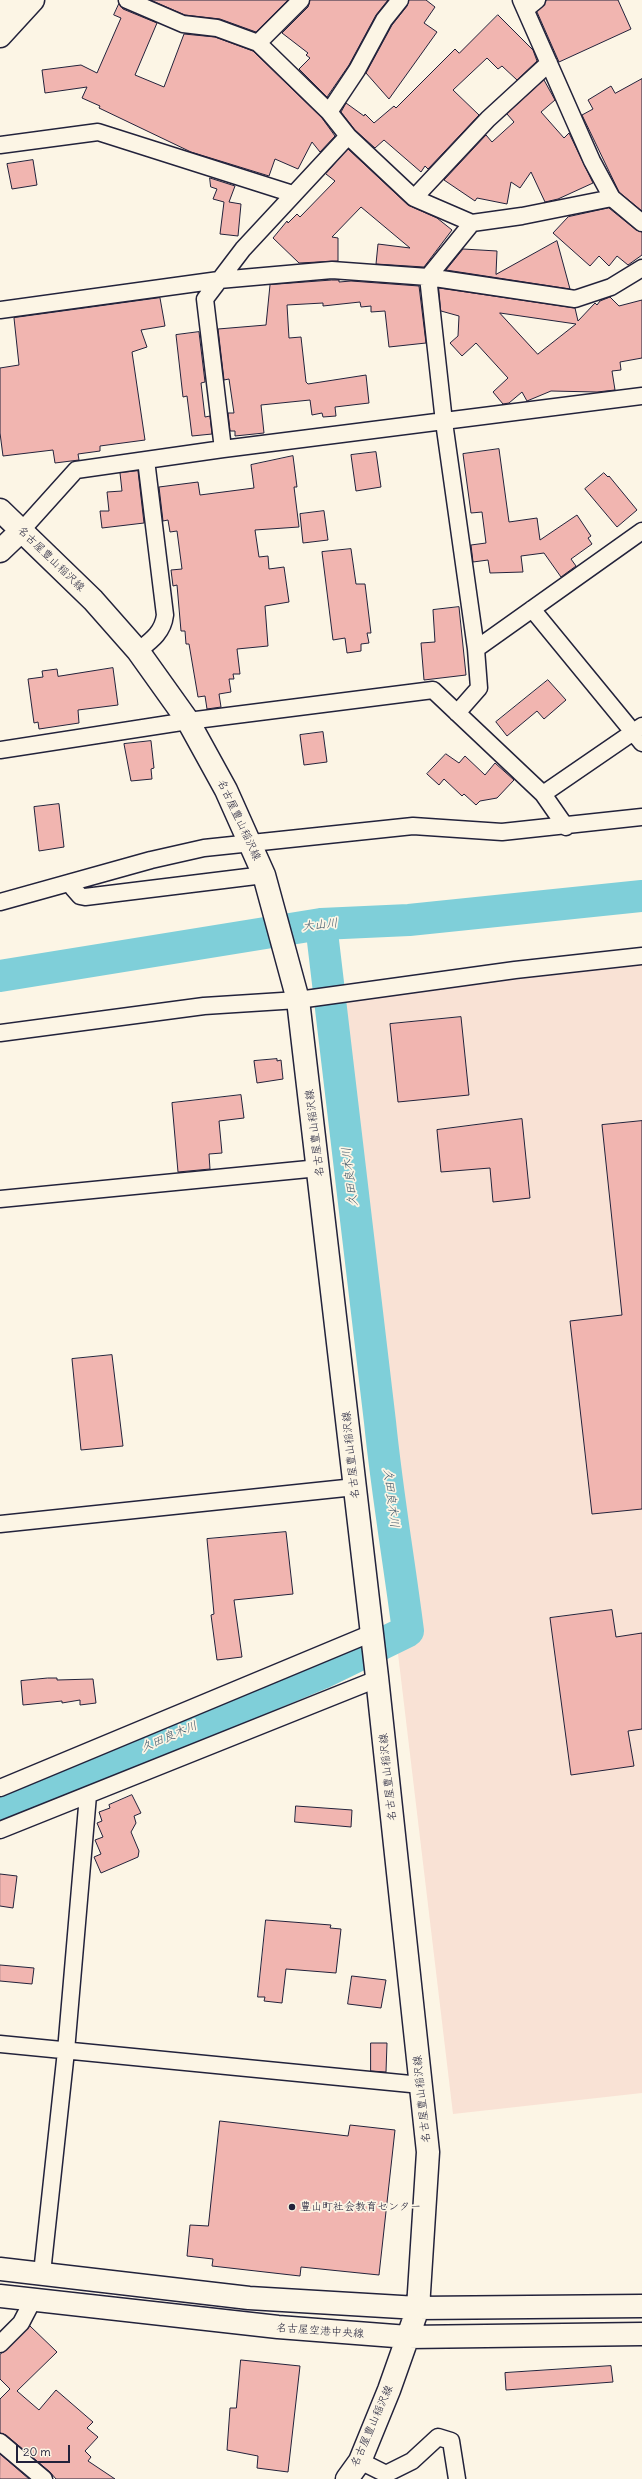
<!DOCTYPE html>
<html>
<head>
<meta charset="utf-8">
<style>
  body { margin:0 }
  #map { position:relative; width:642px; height:2479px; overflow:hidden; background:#fcf5e5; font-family:Delius,sans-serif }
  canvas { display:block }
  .scale { position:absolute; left:16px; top:2445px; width:54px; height:18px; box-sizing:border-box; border:2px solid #22223b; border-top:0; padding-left:5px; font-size:12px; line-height:14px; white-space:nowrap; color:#22223b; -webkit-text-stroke:3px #fcf5e5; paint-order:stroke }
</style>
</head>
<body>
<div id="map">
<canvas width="642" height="2479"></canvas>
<div class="scale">20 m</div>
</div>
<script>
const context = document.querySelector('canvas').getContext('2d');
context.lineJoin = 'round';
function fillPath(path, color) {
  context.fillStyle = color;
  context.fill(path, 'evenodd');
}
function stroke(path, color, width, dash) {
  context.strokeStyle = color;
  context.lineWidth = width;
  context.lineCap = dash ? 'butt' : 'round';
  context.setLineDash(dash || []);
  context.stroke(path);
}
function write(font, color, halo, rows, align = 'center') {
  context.font = font + ' Delius,"Klee One",sans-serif';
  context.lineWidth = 3.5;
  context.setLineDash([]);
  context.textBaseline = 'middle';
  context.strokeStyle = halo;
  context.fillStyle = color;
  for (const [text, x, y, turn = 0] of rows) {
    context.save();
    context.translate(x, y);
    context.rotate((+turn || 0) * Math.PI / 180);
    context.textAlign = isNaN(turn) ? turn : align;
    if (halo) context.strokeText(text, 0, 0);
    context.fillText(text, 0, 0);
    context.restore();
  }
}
fillPath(new Path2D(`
  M642 962V2093L453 2114 320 1001Z`), '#f9e2d5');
stroke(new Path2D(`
  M0 976 321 924 409 920 642 896
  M0 1808 322 1673 408 1631C399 1561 387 1492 380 1422 361 1256 340 1090 321 924`), '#7fcfd9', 32);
const building = new Path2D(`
  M151 0H288L256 32 220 19 185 15Z
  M310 0H388L376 15 349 65 327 97 299 69 310 58 306 55 308 53 282 33 308 7Z
  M409 0H426L435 7 424 23 437 32 389 99 366 73 392 25 407 6Z
  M547 0H618L631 29 559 62 537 12Z
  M119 4 123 9 157 23 135 75 164 87 184 34 215 37 253 51 322 118 335 136 320 152 312 142 298 169 275 159 269 176 191 152 99 108 100 106 82 98 87 87 45 93 42 70 81 65 97 73 121 18 114 15Z
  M498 15 533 50 537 61 517 80 502 66 498 69 487 58 453 90 479 115 428 169 425 166 421 172 384 140 375 148 355 130 341 112 346 103 364 116 365 114 374 123 394 106 396 108 455 49 459 53Z
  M642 79V211L619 192 582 115 593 109 588 100 611 86 615 93Z
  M544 80 555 100 541 112 564 138 569 133 593 183 558 199 545 202 531 172 520 188 511 182 507 204 477 198 475 201 444 180 486 135 492 142 514 122 507 114Z
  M348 149 408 205 437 218 452 230 424 267 376 264 378 244 410 248 361 207 332 237 338 238V261L299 263 273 238 287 221 288 223 297 214 300 217 335 181 326 174Z
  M33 160 37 185 12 189 7 164Z
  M210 178 235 186 229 202 241 204 238 236 220 234 224 202 213 199 217 189 211 187Z
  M609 208 636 230 642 232V255L628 265 617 256 609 266 599 256 590 266 553 233 568 217Z
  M557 241 570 289 446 270 463 249 497 251 496 274Z
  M332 280H339V282L351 281 419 286 426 343 389 347 385 311 371 312V306L361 307 360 302 323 306V303L287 305 289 338 301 337 306 382 308 384 366 375 369 403 335 407 336 416 323 417 322 413 312 415 310 400 261 405 264 433 235 436V431H230L228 413H234L229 379 224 380 218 329 266 325 270 285Z
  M439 288 575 308 578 321 595 303 597 305 600 301 610 297 619 306 642 300V358L620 362 621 370 612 371 615 390 597 392 551 391 527 401 522 392 509 403 503 404 493 392 508 378 476 343 462 356 450 343 458 336 459 316 441 311ZM500 313 576 324 538 354Z
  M160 298 165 326 141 330 147 347 132 352 145 440 100 446V451L78 454 79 460 55 463 53 450 3 456 0 433V368L19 365 14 318Z
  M199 332 205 382 201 383 205 417 210 416 212 434 192 436 187 396 183 397 176 335Z
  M499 449 509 522 537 518 540 540 577 515 591 536 588 538 592 544 571 559 576 566 561 577 544 553 521 556 523 572 490 573 488 560 473 562 471 545 486 543 482 512 471 513 463 454Z
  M376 452 381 487 356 491 351 455Z
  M293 456 297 487H294L299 527 255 530 259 557 268 556 269 569 284 567 289 602 265 606 268 646 237 649 240 674H233L234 679H229L231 692 219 694 221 707 207 709 205 696 198 697 189 644H186L185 631H181L177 585 173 586 171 570 182 569 177 531 170 532 168 520 163 521 159 487 198 482 200 495 254 488 251 465Z
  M138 471 144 523 102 528 100 511H109L107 492 122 491 120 473Z
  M604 473 608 477 609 476 637 510 617 527 585 489Z
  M324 511 328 540 303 543 300 514Z
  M351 549 356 584H365L371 633H367L369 643 361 644V651L347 653 345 638 333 640 322 552Z
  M459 607 466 675 424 680 421 643 435 642 433 610Z
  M113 668 118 705 78 710 79 723 39 729 38 722 34 723 28 679 43 677 42 671 57 669 58 676Z
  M548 680 566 700 544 719 537 711 507 736 496 722Z
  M323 732 327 762 304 765 300 735Z
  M151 741 154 768 151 769 152 779 131 781 124 744Z
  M446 754 459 763 465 756 485 775 495 763 514 780 497 798 480 801 476 805 464 794 462 796 444 779 439 785 427 774Z
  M59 804 64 847 39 851 34 807Z
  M461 1017 469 1095 398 1102 390 1024Z
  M277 1059V1061L281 1060 283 1079 257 1083 254 1061Z
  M241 1095 244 1118 219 1121 222 1153 209 1154 210 1169 178 1172 172 1103Z
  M522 1119 530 1198 493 1202 490 1168 441 1172 437 1130Z
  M642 1121V1509L592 1514 570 1321 622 1315 602 1125Z
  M112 1355 123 1446 81 1450 72 1359Z
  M286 1532 293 1594 234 1600 242 1657 217 1660 211 1615 214 1614 207 1539Z
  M612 1610 616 1637 642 1633V1729L628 1731 634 1766 571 1775 550 1618Z
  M48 1678H57V1680L93 1679 96 1703 80 1705V1700L62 1703V1701L23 1705 21 1681Z
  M132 1795 141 1813 134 1816 136 1823 131 1832 139 1851 138 1857 101 1873 94 1857 101 1854 95 1840 103 1837 97 1823 102 1821 99 1812 110 1808 109 1805Z
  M296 1806 352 1810 351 1827 295 1822Z
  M0 1874 17 1876 13 1908 0 1906Z
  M266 1920 331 1925 330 1928 341 1929 336 1973 286 1969 282 2003 264 2001 265 1997H258Z
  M0 1965 34 1968 32 1984 0 1981Z
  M352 1976 386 1980 381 2008 348 2004Z
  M371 2043H387L386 2072 371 2071Z
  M220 2121 348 2136 350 2125 395 2130 379 2275 301 2267 300 2276 212 2266 213 2259 187 2256 190 2225 208 2226Z
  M30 2326 57 2352 17 2391 39 2410 56 2390 93 2422 87 2428 98 2437 85 2451 91 2457 88 2461 115 2479H56L50 2472 6 2435 0 2433V2399L10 2389 0 2379V2355Z
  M241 2360 300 2366 288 2472 257 2468 258 2456 227 2450 230 2408H236Z
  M611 2366 613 2382 506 2390 505 2373Z
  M0 2454 29 2479H0Z`);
fillPath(building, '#f1b5b0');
stroke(building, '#22223b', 1);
const street = new Path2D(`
  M127 0 183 24 217 28 258 43 329 112 348 136 414 198 472 223 522 216 612 198
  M521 0 592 161 612 198 642 223
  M526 9 537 0
  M258 43 301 0
  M329 112 357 70 384 20 400 0
  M0 145 98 132 293 194
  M414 198 488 119 549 63
  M0 310 219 280 332 270 428 277 575 299 611 287 642 268
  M223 449 205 299 243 249 348 136
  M22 530 76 470 223 449 642 396
  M532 609 642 743
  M476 649 642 531
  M138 651C152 640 163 632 165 615L146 460
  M457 713 479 688 476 649 444 422 428 277 472 223
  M0 750 188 721 433 690 543 794 566 827
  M543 794 642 726
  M74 882 73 888 80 896 85 897 264 875
  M0 902 151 860 204 848 413 826 502 832 642 817
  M0 1033 204 1006 298 1000 515 970 642 956
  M0 1199 319 1168
  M0 1524 355 1487
  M0 1788 372 1633
  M0 1830 377 1679
  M0 2044 421 2085
  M42 2273 66 2051 88 1795
  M0 2344 21 2323 33 2300
  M0 2442 44 2479
  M360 2461 386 2474 412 2461 438 2437 451 2441 457 2479`);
const secondary = new Path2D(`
  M0 510 93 600 138 651 188 721 226 790 264 875 298 1000 377 1677 428 2152 418 2308 389 2390 360 2461 347 2479
  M0 551 22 530
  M0 2269 249 2298 418 2308 642 2306
  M0 2296 278 2327 408 2337 642 2334`);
const highway = new Path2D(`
  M0 11 10 0
  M0 36 33 0`);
stroke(street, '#22223b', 19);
stroke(secondary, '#22223b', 25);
stroke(highway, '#22223b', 25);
stroke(street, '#fcf5e5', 16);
stroke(secondary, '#fcf5e5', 22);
stroke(highway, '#fcf5e5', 22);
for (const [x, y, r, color] of [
  [292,2207,4,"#22223b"]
]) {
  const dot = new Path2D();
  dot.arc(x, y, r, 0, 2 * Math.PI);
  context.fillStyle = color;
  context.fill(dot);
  stroke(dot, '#fcf5e5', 1.5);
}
write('11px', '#22223b', '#fcf5e5', [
  ["名古屋豊山稲沢線",51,559,44],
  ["名古屋豊山稲沢線",239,820,65],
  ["名古屋豊山稲沢線",315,1133,-97],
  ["名古屋豊山稲沢線",351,1455,-96],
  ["名古屋豊山稲沢線",388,1777,-96],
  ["名古屋豊山稲沢線",422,2099,-96],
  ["名古屋空港中央線",320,2331,4],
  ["名古屋豊山稲沢線",372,2426,-66]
]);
write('11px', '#22223b', '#fcf5e5', [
  ["豊山町社会教育センター",300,2207]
], 'left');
write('italic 12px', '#3e566a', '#fcf5e5', [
  ["大山川",320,925,-6],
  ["久田良木川",350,1177,-97],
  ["久田良木川",391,1498,83],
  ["久田良木川",169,1737,-23]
]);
</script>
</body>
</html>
